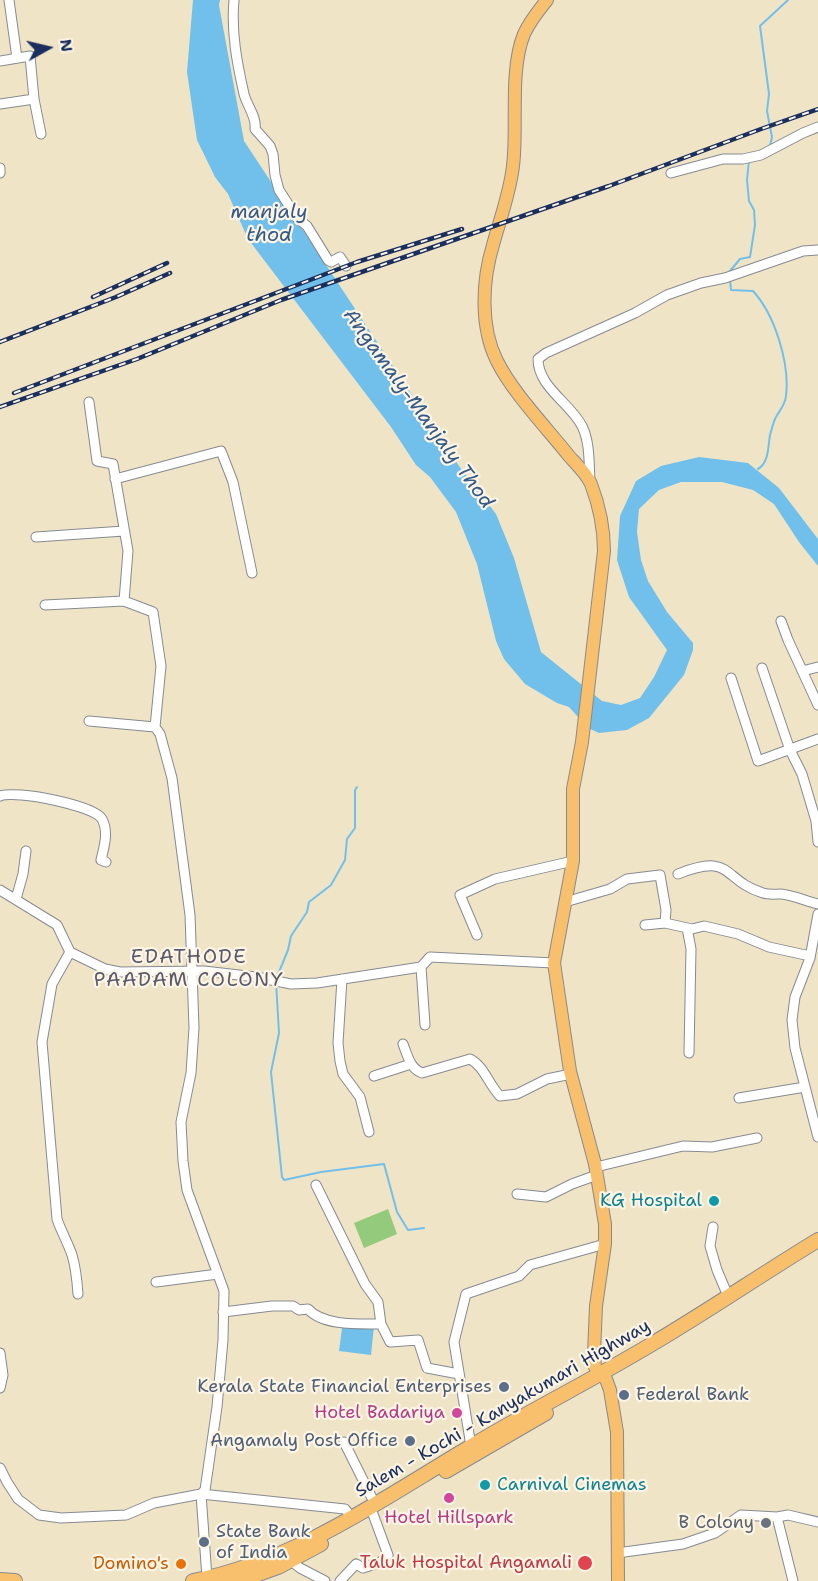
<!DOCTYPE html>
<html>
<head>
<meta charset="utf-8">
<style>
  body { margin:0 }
  #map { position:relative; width:818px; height:1581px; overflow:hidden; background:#f0e4c6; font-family:"Shantell Sans",sans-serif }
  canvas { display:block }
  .north { position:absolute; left:18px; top:18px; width:60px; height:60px; -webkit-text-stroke:4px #fcf5e5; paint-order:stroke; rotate:82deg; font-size:16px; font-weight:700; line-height:24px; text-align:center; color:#1b2f5e }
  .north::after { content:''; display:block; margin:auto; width:21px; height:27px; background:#1b2f5e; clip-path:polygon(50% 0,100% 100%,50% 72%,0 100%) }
</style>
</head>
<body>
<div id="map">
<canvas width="818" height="1581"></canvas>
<div class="north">N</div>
</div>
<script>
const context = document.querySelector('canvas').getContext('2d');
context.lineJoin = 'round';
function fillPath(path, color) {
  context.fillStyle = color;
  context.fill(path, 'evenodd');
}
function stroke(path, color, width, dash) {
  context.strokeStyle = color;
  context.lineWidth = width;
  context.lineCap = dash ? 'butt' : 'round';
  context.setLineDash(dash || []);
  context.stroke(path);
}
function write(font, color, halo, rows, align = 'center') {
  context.font = font + ' "Shantell Sans",sans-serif';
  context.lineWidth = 4.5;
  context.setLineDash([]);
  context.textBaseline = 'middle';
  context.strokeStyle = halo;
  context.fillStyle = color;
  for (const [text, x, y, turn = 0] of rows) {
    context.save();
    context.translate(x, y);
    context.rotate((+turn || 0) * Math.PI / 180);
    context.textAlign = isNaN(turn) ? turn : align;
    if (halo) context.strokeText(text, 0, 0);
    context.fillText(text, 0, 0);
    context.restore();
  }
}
fillPath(new Path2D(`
  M388 1209 397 1234 364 1248 354 1223Z`), '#93ca7c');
fillPath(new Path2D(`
  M193 0H220L219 5 244 141 459 466 496 514 514 558 541 652 602 701 621 705 640 698 654 677 667 650 629 597 617 560 620 516 636 481 661 466 699 457 748 463 779 488 818 539V566L799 542 774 504 753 490 722 482H681L659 490 639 509 637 532 641 560 648 581 667 612 693 643V650L684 675 649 718 627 730 599 733 588 728 569 707 557 703 525 684 504 659 496 641 477 564 456 512 430 477 416 465 391 427 248 239 228 194 215 177 197 140 187 72Z
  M374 1326 371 1355 339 1351 342 1328Z`), '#70c0eb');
stroke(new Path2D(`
  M770 146 772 137 767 111 769 94 760 26 788 0
  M730 274V271L740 259 750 257 755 225 754 210 749 201 747 180 749 160
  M730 280 731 290 753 291C775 315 790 364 786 396 785 405 780 410 776 417 773 422 772 429 770 435 768 446 769 463 758 469
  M277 977 288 950 291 936 307 912 309 902 331 885 345 860 347 839 355 828V790L357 787
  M276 982 279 1033 271 1072 282 1177 284 1180 321 1172 384 1164 397 1212 408 1230 424 1228`), '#70c0eb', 2);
const minor = new Path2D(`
  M9 0 17 58
  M234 0C231 32 237 63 244 94 247 106 257 117 255 129L270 146 273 154 275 175 279 190 297 218 307 226 328 260 331 262 340 257 346 266
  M0 61 30 56 34 99 0 104
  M34 99 41 134
  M0 168V173
  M671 173 723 159H743L761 155 803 133 818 127
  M89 402 97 461 113 464 128 551 124 601 153 612 161 666 155 727 160 734 172 778 190 915 194 1028 191 1073 181 1122 183 1161 187 1190 224 1291 223 1340 217 1407 205 1490 201 1494 207 1578
  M115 479 221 451 233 482 252 573
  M590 482C589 464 590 442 582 426 570 403 538 387 538 359L546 353 635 313 667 295 701 283 725 278 803 251 818 250
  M36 537 124 531
  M45 605 124 601
  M781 621 788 640 818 705
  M762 668 790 750 802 774 816 821 818 842
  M802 671 818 667
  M731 678 758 761 818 739
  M89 721 155 727
  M0 796C16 790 93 805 102 819 109 832 104 847 101 860L106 862
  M678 874C734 852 721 880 763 893 769 895 775 894 781 894 793 895 806 901 818 904
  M0 890 57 925 70 952 105 969 120 972 204 971 256 977 291 984 317 983 421 967 430 957 554 963
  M16 899 23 874 26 851
  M565 902 610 889 627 879 660 875 666 910 665 923
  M818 914 810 958 795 997 792 1020 795 1048 818 1137
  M645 925 665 923 692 929 704 926 738 934 769 947 810 956
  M687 928 691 949 689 1053
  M477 935 460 895 495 879 573 861
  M70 952 52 984 42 1042 57 1219C61 1231 68 1243 72 1255 76 1268 77 1280 78 1294
  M421 967 425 1025
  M342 979 338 1043 340 1061 343 1074 360 1097 369 1132
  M403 1044C408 1057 410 1068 422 1073L470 1059C484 1066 489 1085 500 1096L517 1094 547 1079 571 1074
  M374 1076 411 1064
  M739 1098 805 1087
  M596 1167 683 1146 712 1147 757 1138
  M316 1185 365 1284 378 1302 381 1324
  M517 1194 546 1197 572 1184 597 1175
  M713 1227 710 1246 717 1270 728 1296
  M156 1282 218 1274
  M223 1312 272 1306H293L299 1310 308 1309C323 1326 359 1324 381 1324L390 1342 418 1340 427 1368 459 1374
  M0 1353 3 1375 0 1388
  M344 1442 375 1504
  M471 1446 454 1342 466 1294 519 1276 530 1265 605 1244
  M0 1468 7 1482 18 1499 39 1515 61 1518 126 1515 154 1503 201 1494 345 1509 352 1518
  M777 1517 793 1581
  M617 1553 683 1544 715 1533 741 1515 777 1517 788 1515 818 1522
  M291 1561 300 1568 325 1581
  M340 1581 356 1564 363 1568 381 1562 388 1555 373 1514`);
const major = new Path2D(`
  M547 0C538 11 530 21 524 34 509 71 518 126 513 166 510 193 500 219 493 245 482 281 480 327 497 361 513 393 546 427 569 456 576 464 587 474 591 484 599 505 604 530 604 551L582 742 573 789V861L554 963 570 1071 595 1164 605 1224V1244L596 1306 594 1353 595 1367 598 1373 606 1379 610 1390 617 1432 618 1581`);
const highway = new Path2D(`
  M446 1471 546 1413
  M0 1580 15 1581
  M193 1581C296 1561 382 1499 470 1447 530 1411 592 1380 652 1344 708 1311 762 1274 818 1240
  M229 1581 247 1578 278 1567 321 1544`);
stroke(minor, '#868a92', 11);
stroke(major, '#868a92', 14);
stroke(highway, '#868a92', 16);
stroke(minor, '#fff', 9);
stroke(major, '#f8bf6c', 12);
stroke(highway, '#f8bf6c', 14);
const rail = new Path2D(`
  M93 297 167 263
  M0 342 116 297 170 273
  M14 393 357 262 462 229
  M0 407 137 359 281 300 609 186 761 129 818 109`);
stroke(rail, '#1b2f5e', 4.5);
stroke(rail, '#fcf5e5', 2, [7]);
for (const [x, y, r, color] of [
  [714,1201,6,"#0f9aa8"],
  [504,1387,6,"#5c6f8a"],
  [624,1395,6,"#5c6f8a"],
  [457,1413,6,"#d1479c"],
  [410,1441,6,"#5c6f8a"],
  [485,1485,6,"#0f9aa8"],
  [449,1498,6,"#d1479c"],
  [766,1523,6,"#6b7280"],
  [204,1542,6,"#5c6f8a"],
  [585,1563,8,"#e0444e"],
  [181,1564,6,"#e8710a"]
]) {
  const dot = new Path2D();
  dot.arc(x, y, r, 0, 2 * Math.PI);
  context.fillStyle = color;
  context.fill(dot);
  stroke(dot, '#fcf5e5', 2);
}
write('18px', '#0d838f', '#fcf5e5', [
  ["KG Hospital",702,1201],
  ["Carnival Cinemas",497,1485,"left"]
], 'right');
write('18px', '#4e5e75', '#fcf5e5', [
  ["Kerala State Financial Enterprises",492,1387],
  ["Federal Bank",636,1395,"left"],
  ["Angamaly Post Office",398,1441],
  ["State Bank",216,1532,"left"],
  ["of India",216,1553,"left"]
], 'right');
write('18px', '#1b2f5e', '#fcf5e5', [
  ["Salem - Kochi - Kanyakumari Highway",503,1409,-30]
]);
write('18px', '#b23c85', '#fcf5e5', [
  ["Hotel Badariya",445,1413],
  ["Hotel Hillspark",449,1518,"center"]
], 'right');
write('18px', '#5b616d', '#fcf5e5', [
  ["B Colony",754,1523]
], 'right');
write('18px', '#be3a42', '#fcf5e5', [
  ["Taluk Hospital Angamali",572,1563]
], 'right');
write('18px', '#c56008', '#fcf5e5', [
  ["Domino's",169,1564]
], 'right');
write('italic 20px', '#355a88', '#fcf5e5', [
  ["manjaly",269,213],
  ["thod",269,236],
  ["Angamaly-Manjaly Thod",418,409,54]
]);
context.letterSpacing = '1.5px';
write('20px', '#5a596c', '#fcf5e5', [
  ["EDATHODE",189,958],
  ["PAADAM COLONY",189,981]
]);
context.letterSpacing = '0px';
</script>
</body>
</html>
